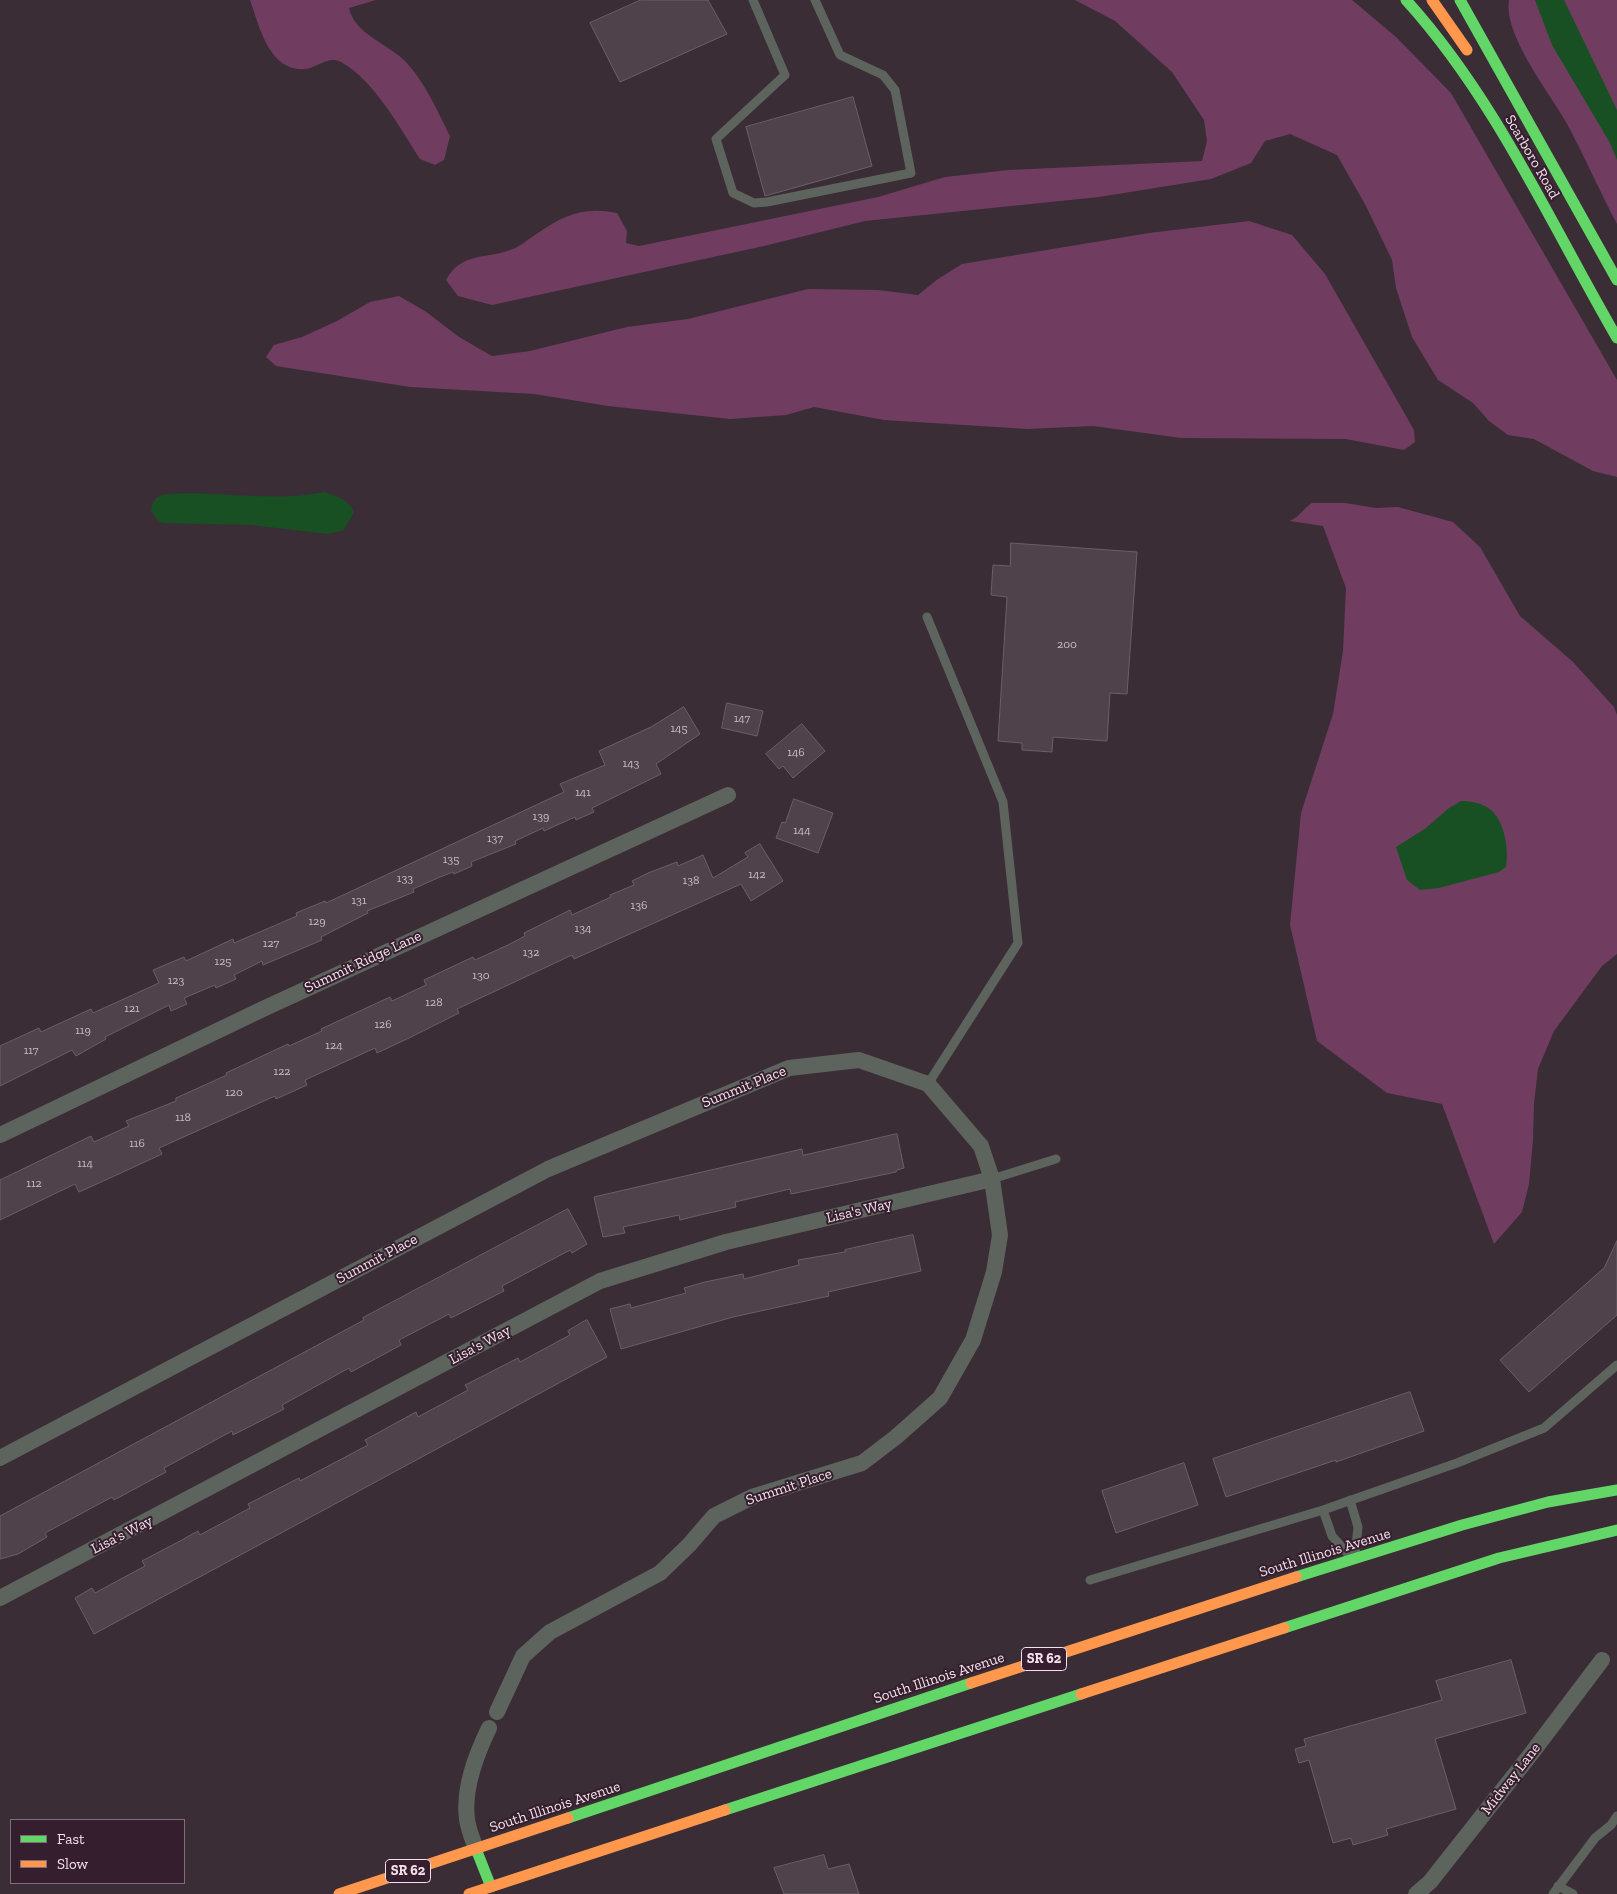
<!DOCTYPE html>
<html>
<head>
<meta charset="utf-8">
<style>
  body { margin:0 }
  #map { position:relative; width:1617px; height:1894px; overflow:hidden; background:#3a2d36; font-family:"Zilla Slab",serif }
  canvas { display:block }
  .legend { position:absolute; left:10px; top:1819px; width:175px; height:65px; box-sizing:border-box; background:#351e2d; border:1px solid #816c79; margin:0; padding:6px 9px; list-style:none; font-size:15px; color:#f3e2ec }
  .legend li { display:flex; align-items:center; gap:10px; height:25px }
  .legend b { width:25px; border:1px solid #816c79 }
</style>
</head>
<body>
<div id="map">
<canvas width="1617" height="1894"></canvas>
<ul class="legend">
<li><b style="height:6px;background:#63d668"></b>Fast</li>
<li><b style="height:6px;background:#ff974d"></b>Slow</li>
</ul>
</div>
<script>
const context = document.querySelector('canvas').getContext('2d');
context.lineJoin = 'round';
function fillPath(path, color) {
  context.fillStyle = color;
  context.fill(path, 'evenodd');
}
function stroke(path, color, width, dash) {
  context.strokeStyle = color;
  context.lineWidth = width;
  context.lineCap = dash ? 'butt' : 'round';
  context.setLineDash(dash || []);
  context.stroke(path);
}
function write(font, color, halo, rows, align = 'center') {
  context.font = font + ' "Zilla Slab",serif';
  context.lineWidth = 4;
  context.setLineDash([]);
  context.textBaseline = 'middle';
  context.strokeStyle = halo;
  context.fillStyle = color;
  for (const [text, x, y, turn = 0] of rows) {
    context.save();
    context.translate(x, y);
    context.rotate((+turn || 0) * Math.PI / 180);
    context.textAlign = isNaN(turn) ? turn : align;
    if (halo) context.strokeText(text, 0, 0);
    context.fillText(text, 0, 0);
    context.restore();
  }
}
fillPath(new Path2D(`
  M250 0H376L349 8C354 31 380 41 398 55 421 73 437 110 450 136L444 160 435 165 420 159C400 128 374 80 341 62 328 55 317 68 305 69 269 72 259 25 250 0Z
  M1075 0H1352L1396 37 1451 93 1617 380V477L1593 471 1534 439 1508 435 1489 421 1473 403 1438 380 1412 337 1396 288 1392 260 1366 206 1337 155 1290 134 1265 141 1251 163 1211 179 1099 197 865 221 764 246 492 305 458 296 446 280C462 251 486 260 513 249 521 246 528 239 535 235 564 215 582 206 617 213L627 231 626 243 639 246 878 197 945 177 1009 170 1202 161 1207 141 1204 120 1172 72 1115 21Z
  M1509 0H1617V224C1599 190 1584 155 1566 122 1549 92 1503 34 1509 0Z
  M1249 221 1292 235 1325 274 1414 430 1415 442 1404 450 1346 439 1181 438 1093 426 1028 429 884 420 814 407 786 415 730 419 608 406 534 394 410 387 276 366 266 357 274 345 302 337 337 321 370 302 399 296 425 311 459 337 492 356 530 351 627 327 688 319 808 289 878 290 918 295 938 279 962 264 1149 233Z
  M1312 503H1345L1376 508 1398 507 1453 522 1480 547 1520 616 1573 662 1614 707 1617 715V954L1602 966 1554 1031 1538 1069 1534 1103 1533 1140 1529 1184 1522 1212 1494 1244 1442 1104 1387 1093 1317 1041 1290 925 1301 813 1333 714 1343 651 1346 588 1323 526 1290 521C1299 517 1303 509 1312 503Z`), '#703d60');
fillPath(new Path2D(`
  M1535 0H1564L1617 110V160L1610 143 1552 45Z
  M324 492C337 496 348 499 354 512L344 530 328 534 251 525 162 523 156 519 151 510C153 500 156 496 167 494 219 490 271 503 324 492Z
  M1461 801C1471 801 1483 803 1491 810 1505 822 1509 851 1506 867L1499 872 1439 888 1420 890 1407 880 1396 847 1426 828 1449 808Z`), '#185024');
const building = new Path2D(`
  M641 0H708L727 34 620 82 590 23Z
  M853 97 872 166 765 196 746 127Z
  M1011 543 1137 552 1127 694 1110 693 1107 741 1053 737 1052 752 1022 750V743L998 741 1007 597 991 595 993 565 1010 566Z
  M727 703 763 711 757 736 722 728Z
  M684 707 700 734 656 764 661 774 592 808 594 812 576 820 575 817 544 831 543 828 515 841 516 844 471 862 472 866 454 874 453 872 440 877 413 889 414 892 367 911 368 913 321 937 322 940 263 965 262 961 234 975 236 979 216 988 215 985 184 998 187 1004 171 1011 169 1005 105 1037 106 1039 76 1056 72 1050 0 1086V1046L39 1028 41 1032 91 1009 93 1013 159 983 153 970 184 957 186 961 233 939 234 943 297 916 296 913 325 901 326 903 564 792 560 784 605 765 599 751 651 727Z
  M802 724 825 751 793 778 783 766 779 769 766 754Z
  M794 799 833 813 818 853 776 838 782 822 785 823Z
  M760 844 783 881 751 901 741 884 574 959 572 955 457 1009 459 1013 409 1038 377 1053 375 1048 305 1080 307 1085 276 1099 275 1096 159 1148 162 1154 110 1178 79 1192 75 1184 0 1220V1180L91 1136 94 1142 129 1126 126 1121 176 1101V1098L227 1075 226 1073 288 1044 289 1046 322 1031 321 1029 390 997 392 1001 426 985 424 980 473 957 475 960 508 945 525 936 524 933 570 910 572 915 611 897 610 895 634 885 632 881 648 873 677 862 678 866 703 855 713 878 748 857 745 853Z
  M897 1134 904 1168 897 1170 896 1172 791 1194 790 1189 735 1202 736 1207 700 1215 680 1220 679 1215 623 1227 625 1233 603 1237 594 1197 802 1149 803 1155Z
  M568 1209 587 1244 572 1253 570 1250 502 1286 504 1291 451 1318 449 1314 399 1340 401 1345 351 1372 349 1368 282 1405 284 1409 233 1435 232 1431 164 1468 166 1472 114 1500 112 1497 45 1533 47 1537 18 1554 0 1559V1516L364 1320 363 1318Z
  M913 1235 921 1271 828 1292 829 1296 733 1317 621 1349 610 1309 630 1304 631 1308 686 1293 684 1288 705 1282 743 1274 744 1279 799 1265 798 1260 845 1252V1250Z
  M1617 1241V1315L1529 1392 1500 1360 1604 1268Z
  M587 1320 607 1357 94 1634 75 1598 92 1588 95 1593 145 1566 142 1561 180 1541 198 1531 200 1535 250 1508 248 1504 299 1478 300 1481 368 1445 365 1440 416 1412 418 1417 468 1390 465 1385 485 1375 518 1358 520 1362 570 1335 568 1331Z
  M1410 1392 1424 1431 1336 1462V1460L1226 1497 1213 1459Z
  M1184 1463 1198 1505 1116 1533 1102 1491Z
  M1511 1660 1526 1713 1435 1739 1456 1809 1386 1829 1388 1835 1353 1845 1351 1838 1333 1843 1309 1760 1299 1763 1295 1749 1306 1746 1304 1739 1442 1700 1436 1681Z
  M824 1855 828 1869 849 1864 859 1894H784L774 1868Z`);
fillPath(building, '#4f424a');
stroke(building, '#6b6067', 1);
stroke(new Path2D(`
  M753 0 785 75 716 139 733 193 754 203 767 202 911 173 895 90 883 75 840 55 815 0
  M927 617 1003 802 1018 943 928 1084
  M992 1179 1056 1159
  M1350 1500 1358 1527 1355 1555
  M1323 1510 1332 1536 1350 1556
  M1090 1580 1323 1510 1457 1463 1544 1428 1617 1365
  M1558 1886 1573 1894
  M1553 1894 1595 1838 1611 1825 1617 1816`), '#5d645d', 9);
stroke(new Path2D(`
  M0 1135 265 1008 728 795
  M0 1458 548 1169 789 1068 859 1060 928 1084 981 1146 992 1179 1000 1235 994 1272 973 1340 940 1398 896 1437 862 1463 752 1497 714 1516 689 1545 660 1573 550 1632 523 1656 497 1712
  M0 1598 600 1281 726 1242 992 1179
  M476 1849C473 1840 468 1829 467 1819 463 1788 476 1755 489 1728
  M1416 1894 1430 1882 1531 1754 1602 1660`), '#5d645d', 16);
stroke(new Path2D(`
  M1406 0C1495 98 1551 224 1617 338
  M1460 0 1617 280
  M1296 1577 1462 1525 1548 1502 1617 1490
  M1284 1628 1499 1558 1617 1530
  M725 1810 1081 1694
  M568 1818 971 1683
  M476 1849 491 1887`), '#63d668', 11);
stroke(new Path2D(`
  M1432 0 1467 50
  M971 1683 1296 1577
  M1081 1694 1284 1628
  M339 1894 568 1818
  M469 1894 725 1810`), '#ff974d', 11);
write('12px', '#cabac4', null, [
  ["200",1067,645],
  ["147",742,719],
  ["145",679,729],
  ["146",796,753],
  ["143",631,764],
  ["141",583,793],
  ["139",541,817],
  ["144",802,831],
  ["137",495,839],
  ["135",451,860],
  ["142",757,875],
  ["133",405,879],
  ["138",691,881],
  ["131",359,901],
  ["136",639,906],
  ["129",317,922],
  ["134",583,929],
  ["127",271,944],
  ["132",531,953],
  ["125",223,962],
  ["130",481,976],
  ["123",176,981],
  ["128",434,1003],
  ["121",132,1009],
  ["126",383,1025],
  ["119",83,1031],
  ["124",334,1046],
  ["117",31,1051],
  ["122",282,1072],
  ["120",234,1093],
  ["118",183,1118],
  ["116",137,1144],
  ["114",85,1164],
  ["112",34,1184]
]);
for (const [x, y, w] of [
  [1044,1659,45],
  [408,1871,45]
]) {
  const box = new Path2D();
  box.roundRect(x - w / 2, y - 11.5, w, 23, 4);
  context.fillStyle = '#351e2d';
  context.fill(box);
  stroke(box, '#f3e2ec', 1);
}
write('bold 14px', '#f3e2ec', null, [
  ["SR 62",1044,1659],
  ["SR 62",408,1871]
]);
write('15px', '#f3e2ec', '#351e2d', [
  ["Scarboro Road",1532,157,60],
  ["Summit Ridge Lane",363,962,-25],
  ["Summit Place",744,1087,-22],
  ["Lisa's Way",859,1211,-13],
  ["Summit Place",377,1259,-28],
  ["Lisa's Way",480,1345,-28],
  ["Summit Place",789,1487,-18],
  ["Lisa's Way",122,1535,-27],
  ["South Illinois Avenue",1325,1553,-17],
  ["South Illinois Avenue",939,1678,-18],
  ["Midway Lane",1511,1779,-52],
  ["South Illinois Avenue",555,1807,-18]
]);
</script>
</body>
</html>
